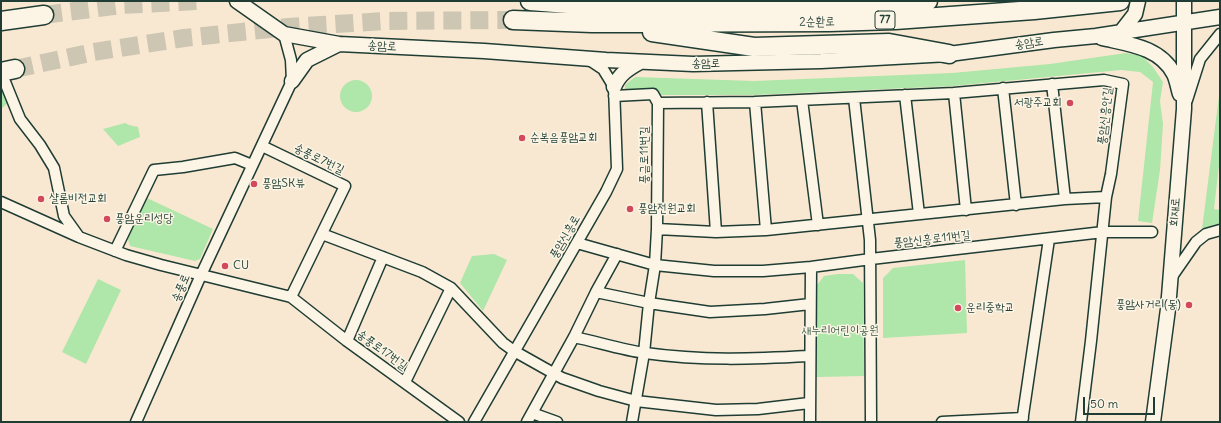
<!DOCTYPE html>
<html>
<head>
<meta charset="utf-8">
<style>
  body { margin:0 }
  #map { position:relative; width:1221px; height:423px; overflow:hidden; background:#f9e8d1; font-family:Delius,sans-serif }
  canvas { display:block }
  .frame { position:absolute; inset:0; border:2px solid #1f3d34; pointer-events:none }
  .scale { position:absolute; left:1083px; top:397px; width:72px; height:18px; box-sizing:border-box; border:2px solid #1f3d34; border-top:0; padding-left:5px; font-size:12px; line-height:14px; white-space:nowrap; color:#1f3d34; -webkit-text-stroke:3px #fcf5e5; paint-order:stroke }
</style>
</head>
<body>
<div id="map">
<canvas width="1221" height="423"></canvas>
<div class="frame"></div>
<div class="scale">50 m</div>
</div>
<script>
const context = document.querySelector('canvas').getContext('2d');
context.lineJoin = 'round';
function fillPath(path, color) {
  context.fillStyle = color;
  context.fill(path, 'evenodd');
}
function stroke(path, color, width, dash) {
  context.strokeStyle = color;
  context.lineWidth = width;
  context.lineCap = dash ? 'butt' : 'round';
  context.setLineDash(dash || []);
  context.stroke(path);
}
function write(font, color, halo, rows, align = 'center') {
  context.font = font + ' Delius,"Poor Story",sans-serif';
  context.lineWidth = 3;
  context.setLineDash([]);
  context.textBaseline = 'middle';
  context.strokeStyle = halo;
  context.fillStyle = color;
  for (const [text, x, y, turn = 0] of rows) {
    context.save();
    context.translate(x, y);
    context.rotate((+turn || 0) * Math.PI / 180);
    context.textAlign = isNaN(turn) ? turn : align;
    if (halo) context.strokeText(text, 0, 0);
    context.fillText(text, 0, 0);
    context.restore();
  }
}
fillPath(new Path2D(`
  M1126 53 1142 56 1153 67 1163 82 1160 101 1163 124 1160 170 1152 223 1138 221 1153 82 1140 72 1121 70 953 86 754 95H659L654 90 625 92V85L635 77 754 81 952 73 1050 64Z
  M340 96a16 16 0 1 1 32 0a16 16 0 1 1-32 0Z
  M1220 88V157L1214 209 1220 210V223L1202 229Z
  M1 89 8 103 1 109Z
  M125 123 129 125 138 127 140 137 118 146 103 129Z
  M147 198 213 229 200 259 195 261 130 246 128 239Z
  M494 254 507 260 483 311 460 283 472 256Z
  M965 260 967 333 883 338V278L893 268Z
  M838 274H853L863 283 864 376 816 377 817 285 824 276Z
  M98 279 121 290 86 364 62 352Z`), '#afe6a9');
stroke(new Path2D(`
  M44 15 121 5 198 1
  M15 69 94 52 184 38 289 27 385 21 513 20`), '#cdc6b2', 18, [18, 9]);
const street = new Path2D(`
  M5 82 20 119 40 145 54 168 64 216 79 237
  M1052 84 1065 199
  M1003 88 1016 205
  M954 93 966 210
  M905 95 919 214
  M614 96 653 94 658 103
  M854 98 870 240 871 422
  M802 100 818 225
  M1187 100 1200 59 1220 34
  M707 102 716 232
  M755 102 766 230
  M658 103 755 102 954 93 1104 80 1123 84 1111 174 1106 197 1091 341 1081 422
  M262 146 345 186 291 297
  M1 202 79 237 126 255 161 265 291 297 347 341 459 422
  M657 229 716 232 766 230 1065 199 1106 197
  M322 234 422 272 451 288 503 343 514 351 562 378 599 391 636 401 716 410 758 409 809 403
  M577 243 655 265 714 271H763L811 267 871 259 1103 232H1152
  M115 251 154 170 183 167 235 158 252 165
  M1171 278 1196 242 1206 234 1220 230
  M596 292 617 254
  M574 337C598 342 622 350 645 353 702 361 753 359 809 356
  M347 341 383 257
  M405 382 451 288
  M532 413 557 422
  M136 422 201 275 292 81 291 60 284 34
  M474 422 606 192 617 169 614 87 603 69 588 59
  M527 422 574 337 596 292 649 303 710 312 765 309 810 304
  M632 422 644 353 649 303 655 265 657 229 658 103
  M810 422 811 267
  M942 422 1023 418
  M1022 422 1049 239`);
const secondary = new Path2D(`
  M237 1 284 34 339 44 484 51 606 60 693 64 821 61 949 54 1054 40 1096 36 1220 17
  M1121 32 1135 14 1138 1
  M1102 38C1128 44 1160 47 1174 74 1177 80 1178 88 1180 94
  M292 81 307 60 339 44
  M614 87C619 74 629 68 640 62
  M1153 422 1168 309 1184 109V1`);
const highway = new Path2D(`
  M530 1 618 8 846 5 928 1
  M513 20 592 23 829 22 895 20 1034 10 1120 1
  M1 21 44 15
  M652 32 754 47 889 43 949 54
  M1 72 15 69`);
stroke(street, '#1f3d34', 13);
stroke(secondary, '#1f3d34', 17);
stroke(highway, '#1f3d34', 21);
stroke(street, '#fcf5e5', 10);
stroke(secondary, '#fcf5e5', 14);
stroke(highway, '#fcf5e5', 18);
for (const [x, y, r, color] of [
  [1070,103,4,"#d1495b"],
  [522,138,4,"#d1495b"],
  [254,184,4,"#d1495b"],
  [41,199,4,"#d1495b"],
  [630,209,4,"#d1495b"],
  [107,219,4,"#d1495b"],
  [225,266,4,"#d1495b"],
  [1189,305,4,"#d1495b"],
  [958,308,4,"#d1495b"]
]) {
  const dot = new Path2D();
  dot.arc(x, y, r, 0, 2 * Math.PI);
  context.fillStyle = color;
  context.fill(dot);
  stroke(dot, '#fcf5e5', 1.5);
}
for (const [x, y, w] of [
  [885,20,20]
]) {
  const box = new Path2D();
  box.roundRect(x - w / 2, y - 9, w, 18, 3);
  context.fillStyle = '#fcf5e5';
  context.fill(box);
  stroke(box, '#1f3d34', 1);
}
write('bold 11px', '#1f3d34', null, [
  ["77",885,20]
]);
write('12px', '#1f3d34', '#fcf5e5', [
  ["2순환로",817,22,-1],
  ["송암로",1029,43,-8],
  ["송암로",382,46,3],
  ["송암로",706,64],
  ["풍암신흥안길",1105,116,-84],
  ["풍금로11번길",645,155,-90],
  ["송풍로7번길",319,159,26],
  ["회재로",1175,212,-86],
  ["풍암신흥로",565,237,-60],
  ["풍암신흥로11번길",932,239,-6],
  ["송풍로",181,288,-67],
  ["송풍로17번길",382,350,36]
]);
write('12px', '#1f3d34', '#fcf5e5', [
  ["서광주교회",1062,103,"right"],
  ["순복음풍암교회",530,138],
  ["풍암SK뷰",262,184],
  ["샬롬비전교회",49,199],
  ["풍암전원교회",638,209],
  ["풍암운리성당",115,219],
  ["CU",233,266],
  ["풍암사거리(동)",1181,305,"right"],
  ["운리중학교",966,308]
], 'left');
write('12px', '#3c5f4b', '#fcf5e5', [
  ["새누리어린이공원",840,331]
]);
</script>
</body>
</html>
